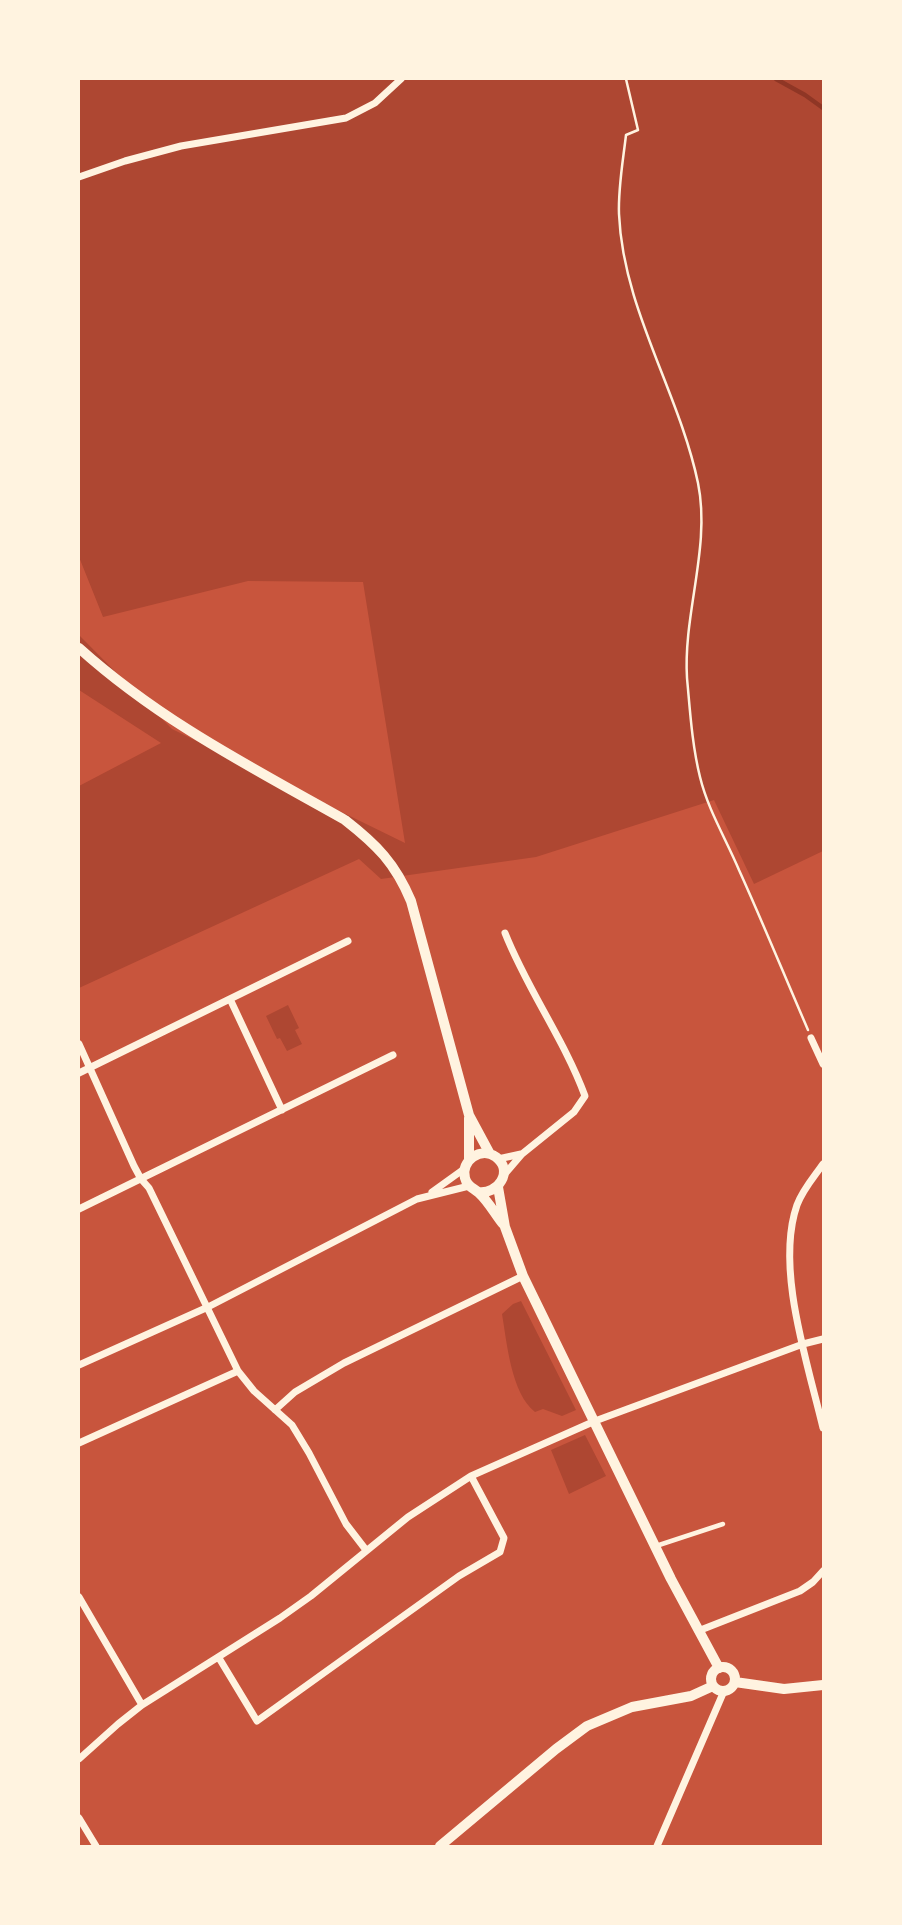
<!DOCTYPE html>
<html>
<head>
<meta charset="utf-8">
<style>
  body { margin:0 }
  #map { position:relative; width:902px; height:1925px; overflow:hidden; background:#c8553d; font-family:"Varela Round",sans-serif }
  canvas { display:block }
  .frame { position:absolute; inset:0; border:80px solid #fff3e0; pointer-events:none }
</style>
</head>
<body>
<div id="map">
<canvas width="902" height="1925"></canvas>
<div class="frame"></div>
</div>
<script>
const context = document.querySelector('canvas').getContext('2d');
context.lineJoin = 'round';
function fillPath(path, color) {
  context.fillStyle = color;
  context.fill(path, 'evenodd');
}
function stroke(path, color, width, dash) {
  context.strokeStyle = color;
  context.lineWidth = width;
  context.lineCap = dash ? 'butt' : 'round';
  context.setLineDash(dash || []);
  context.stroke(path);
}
fillPath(new Path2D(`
  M79 79H823V851L754 884 714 800 536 857 381 879 359 859 79 988V786L161 743 79 690V635L172 729 405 843 363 582 248 581 103 617 79 557Z
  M288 1005 299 1028 295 1030 302 1044 287 1051 280 1038 277 1039 266 1016Z
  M521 1301 576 1410 562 1416 543 1409 535 1412C511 1393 507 1343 502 1314L513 1304Z
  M585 1435 606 1476 569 1494 551 1450Z`), '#ae4732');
stroke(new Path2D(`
  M776 79 805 95 823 108`), '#8f3625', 4.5);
stroke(new Path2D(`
  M626 79 638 130 626 135C623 161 618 188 619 214 623 309 679 392 698 483 711 547 683 613 687 678 690 710 692 745 700 777 708 810 726 839 739 870 763 923 785 977 808 1030`), '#fff3e0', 2.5);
stroke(new Path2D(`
  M656 1546 723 1524`), '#fff3e0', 4.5);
stroke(new Path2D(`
  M79 177 125 161 181 146 346 118 375 103 401 79
  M230 999 282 1110
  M811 1038 823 1064
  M79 1044 134 1166 141 1179 149 1188 238 1371 254 1391 292 1425 309 1453 346 1524 366 1550
  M79 1073 348 941
  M498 1159 521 1154
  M823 1164C814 1177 803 1189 797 1205 775 1268 808 1364 823 1428
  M504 1175 522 1154 574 1112 585 1096C564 1039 527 989 505 933
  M432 1192 464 1169
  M79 1209 393 1055
  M79 1365 208 1307 417 1199 469 1186
  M275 1410 295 1392 344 1363 523 1276
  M79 1443 238 1371
  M79 1597 142 1705
  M698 1631 800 1591 813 1582 823 1571
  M219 1658 257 1721 459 1576 500 1552 504 1538 471 1476
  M79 1759 118 1724 142 1705 280 1618 311 1596 408 1517 471 1476 595 1421 803 1344 823 1339
  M79 1818 96 1846
  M657 1846 724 1691`), '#fff3e0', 7);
stroke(new Path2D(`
  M79 648C160 721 251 767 345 820 377 845 395 863 411 901L469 1115 490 1154
  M469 1160V1118
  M498 1187 505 1227 523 1276 671 1579 719 1668
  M478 1192C498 1195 514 1171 496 1157 481 1146 460 1161 465 1178 467 1187 474 1188 479 1193 488 1201 495 1214 503 1224
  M711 1679a12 12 0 1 1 24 0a12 12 0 1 1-24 0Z
  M735 1682 784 1689 823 1685
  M440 1846 556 1749 587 1726 632 1707 691 1696 713 1686`), '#fff3e0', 10);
</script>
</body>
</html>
